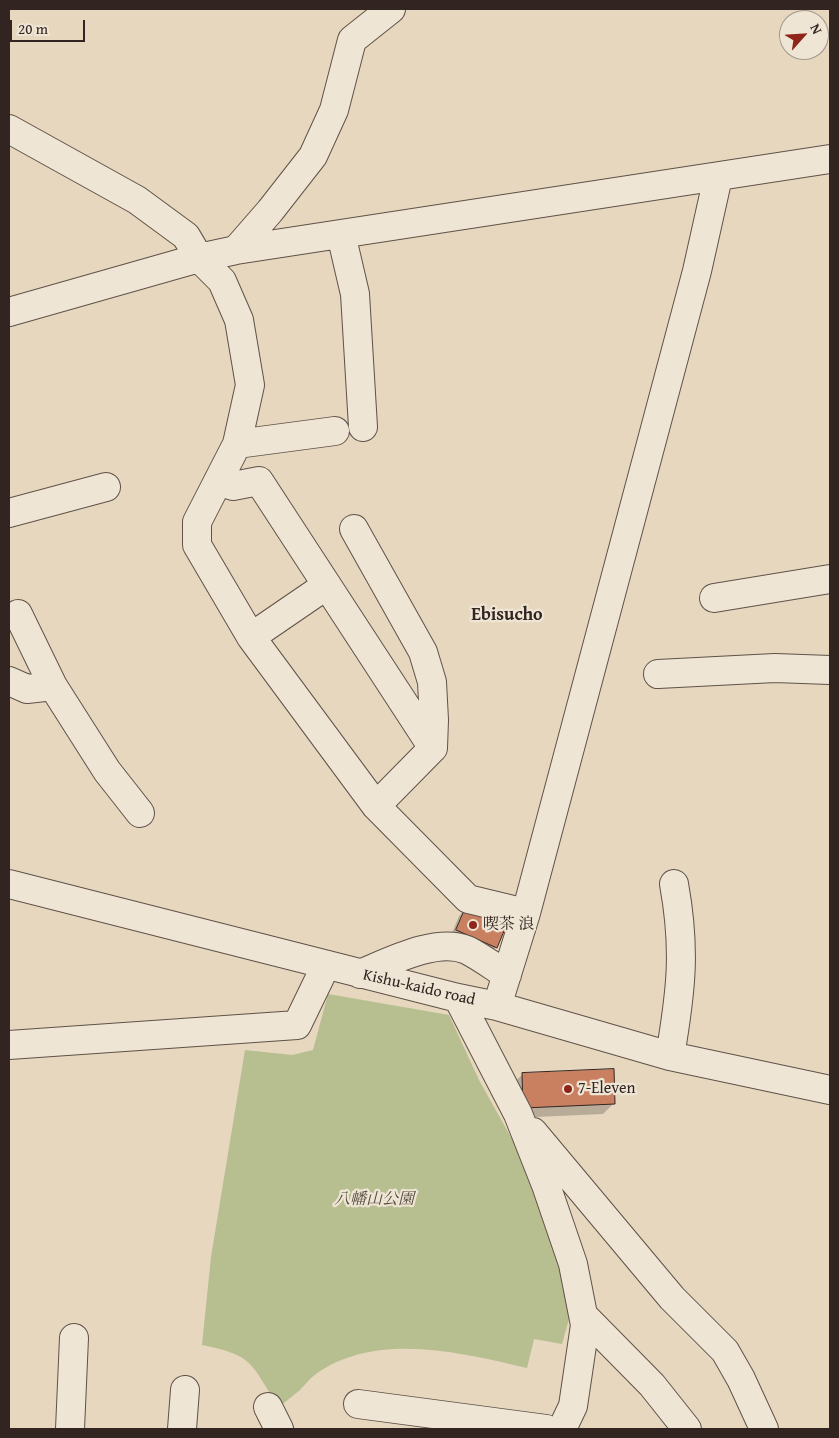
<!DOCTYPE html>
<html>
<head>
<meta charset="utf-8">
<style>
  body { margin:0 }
  #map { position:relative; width:839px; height:1438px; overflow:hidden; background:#e6d7be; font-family:"Gentium Book Plus",serif }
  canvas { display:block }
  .frame { position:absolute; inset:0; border:10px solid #322521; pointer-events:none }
  .north { position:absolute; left:779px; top:10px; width:50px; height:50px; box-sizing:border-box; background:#efe5d5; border:1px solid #a3988d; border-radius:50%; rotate:64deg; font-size:14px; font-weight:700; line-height:20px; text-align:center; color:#322521 }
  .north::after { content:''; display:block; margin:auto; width:18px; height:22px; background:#8f2418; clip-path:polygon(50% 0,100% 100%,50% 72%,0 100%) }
  .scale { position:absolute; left:10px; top:20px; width:75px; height:22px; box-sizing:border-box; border:2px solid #322521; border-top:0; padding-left:6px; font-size:15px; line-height:18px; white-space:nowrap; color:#322521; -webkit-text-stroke:4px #efe5d5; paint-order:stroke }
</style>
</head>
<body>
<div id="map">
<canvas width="839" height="1438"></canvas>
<div class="frame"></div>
<div class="north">N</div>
<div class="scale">20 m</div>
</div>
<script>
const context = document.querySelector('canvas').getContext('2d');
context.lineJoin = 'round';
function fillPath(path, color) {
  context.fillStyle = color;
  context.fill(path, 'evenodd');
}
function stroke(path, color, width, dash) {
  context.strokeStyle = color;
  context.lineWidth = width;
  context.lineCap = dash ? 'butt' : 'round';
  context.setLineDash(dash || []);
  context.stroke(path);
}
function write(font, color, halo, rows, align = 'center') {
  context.font = font + ' "Gentium Book Plus","Noto Serif JP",serif';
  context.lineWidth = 4.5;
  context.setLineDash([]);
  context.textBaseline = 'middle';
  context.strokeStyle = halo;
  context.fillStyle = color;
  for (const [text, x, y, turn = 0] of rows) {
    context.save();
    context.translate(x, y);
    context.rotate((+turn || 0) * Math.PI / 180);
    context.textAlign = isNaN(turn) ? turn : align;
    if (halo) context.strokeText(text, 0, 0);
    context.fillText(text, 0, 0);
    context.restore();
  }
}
fillPath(new Path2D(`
  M328 994 449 1015 479 1080 517 1148 537 1178 570 1299 569 1319 562 1344 534 1339 527 1368C461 1353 377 1331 316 1374 310 1378 305 1385 300 1390 293 1396 286 1401 279 1407 250 1364 256 1356 202 1345L211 1257 245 1050 292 1055 313 1050Z`), '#b7be90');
fillPath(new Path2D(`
  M466 909 496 947 489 954 450 938 459 916Z
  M522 1075 614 1103 603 1114 513 1118 511 1085Z`), '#0003');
const building = new Path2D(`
  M466 907 507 924 497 948 456 930Z
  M614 1069 615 1104 523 1108 522 1073Z`);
fillPath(building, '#c88060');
stroke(building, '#322521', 1);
const minor = new Path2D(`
  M9 129 137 200 186 236 199 258 222 281 239 320 250 385 237 444 197 522V545L251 637 376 806 468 899 526 913
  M341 234 355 294 363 427
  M236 250 270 211 313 156 334 110 352 40 391 9
  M9 312 199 258 236 250 830 159
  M237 444 335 431
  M218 481 233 486 259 481 433 748
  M9 513 106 487
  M354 529 423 652 432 682 434 720 433 748 376 806
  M714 598 830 579
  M18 614 53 686 107 771 140 813
  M251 637 327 585
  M658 674 775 668 830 670
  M9 681 27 689 53 686
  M9 884 458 998 497 1006 670 1056 830 1090
  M360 974C389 962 437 937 467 950 481 957 494 967 507 975
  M458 998 518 1114 546 1185 573 1264 585 1325 573 1406 562 1429
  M497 1006 526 913 697 271 718 177
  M9 1045 297 1025 326 965
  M670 1056C681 991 686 950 674 884
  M533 1132 672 1298 725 1351 741 1379 764 1429
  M584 1316 652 1385 687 1429
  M358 1404 546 1429
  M268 1407 279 1429
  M70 1429 74 1338
  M182 1429 185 1390`);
stroke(minor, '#5f5248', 30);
stroke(minor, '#efe5d5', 28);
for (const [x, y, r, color] of [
  [473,925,5,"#8f2418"],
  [568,1089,5,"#8f2418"]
]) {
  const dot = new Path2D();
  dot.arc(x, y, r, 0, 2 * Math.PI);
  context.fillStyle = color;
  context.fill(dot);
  stroke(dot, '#efe5d5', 2);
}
write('16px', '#322521', '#efe5d5', [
  ["喫茶 浪",483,925],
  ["7-Eleven",578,1089]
], 'left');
write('16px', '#322521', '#efe5d5', [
  ["Kishu-kaido road",419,988,13]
]);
write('italic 16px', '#534b3d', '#efe5d5', [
  ["八幡山公園",374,1200]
]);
write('bold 18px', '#322521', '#efe5d5', [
  ["Ebisucho",507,615]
]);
</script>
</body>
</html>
